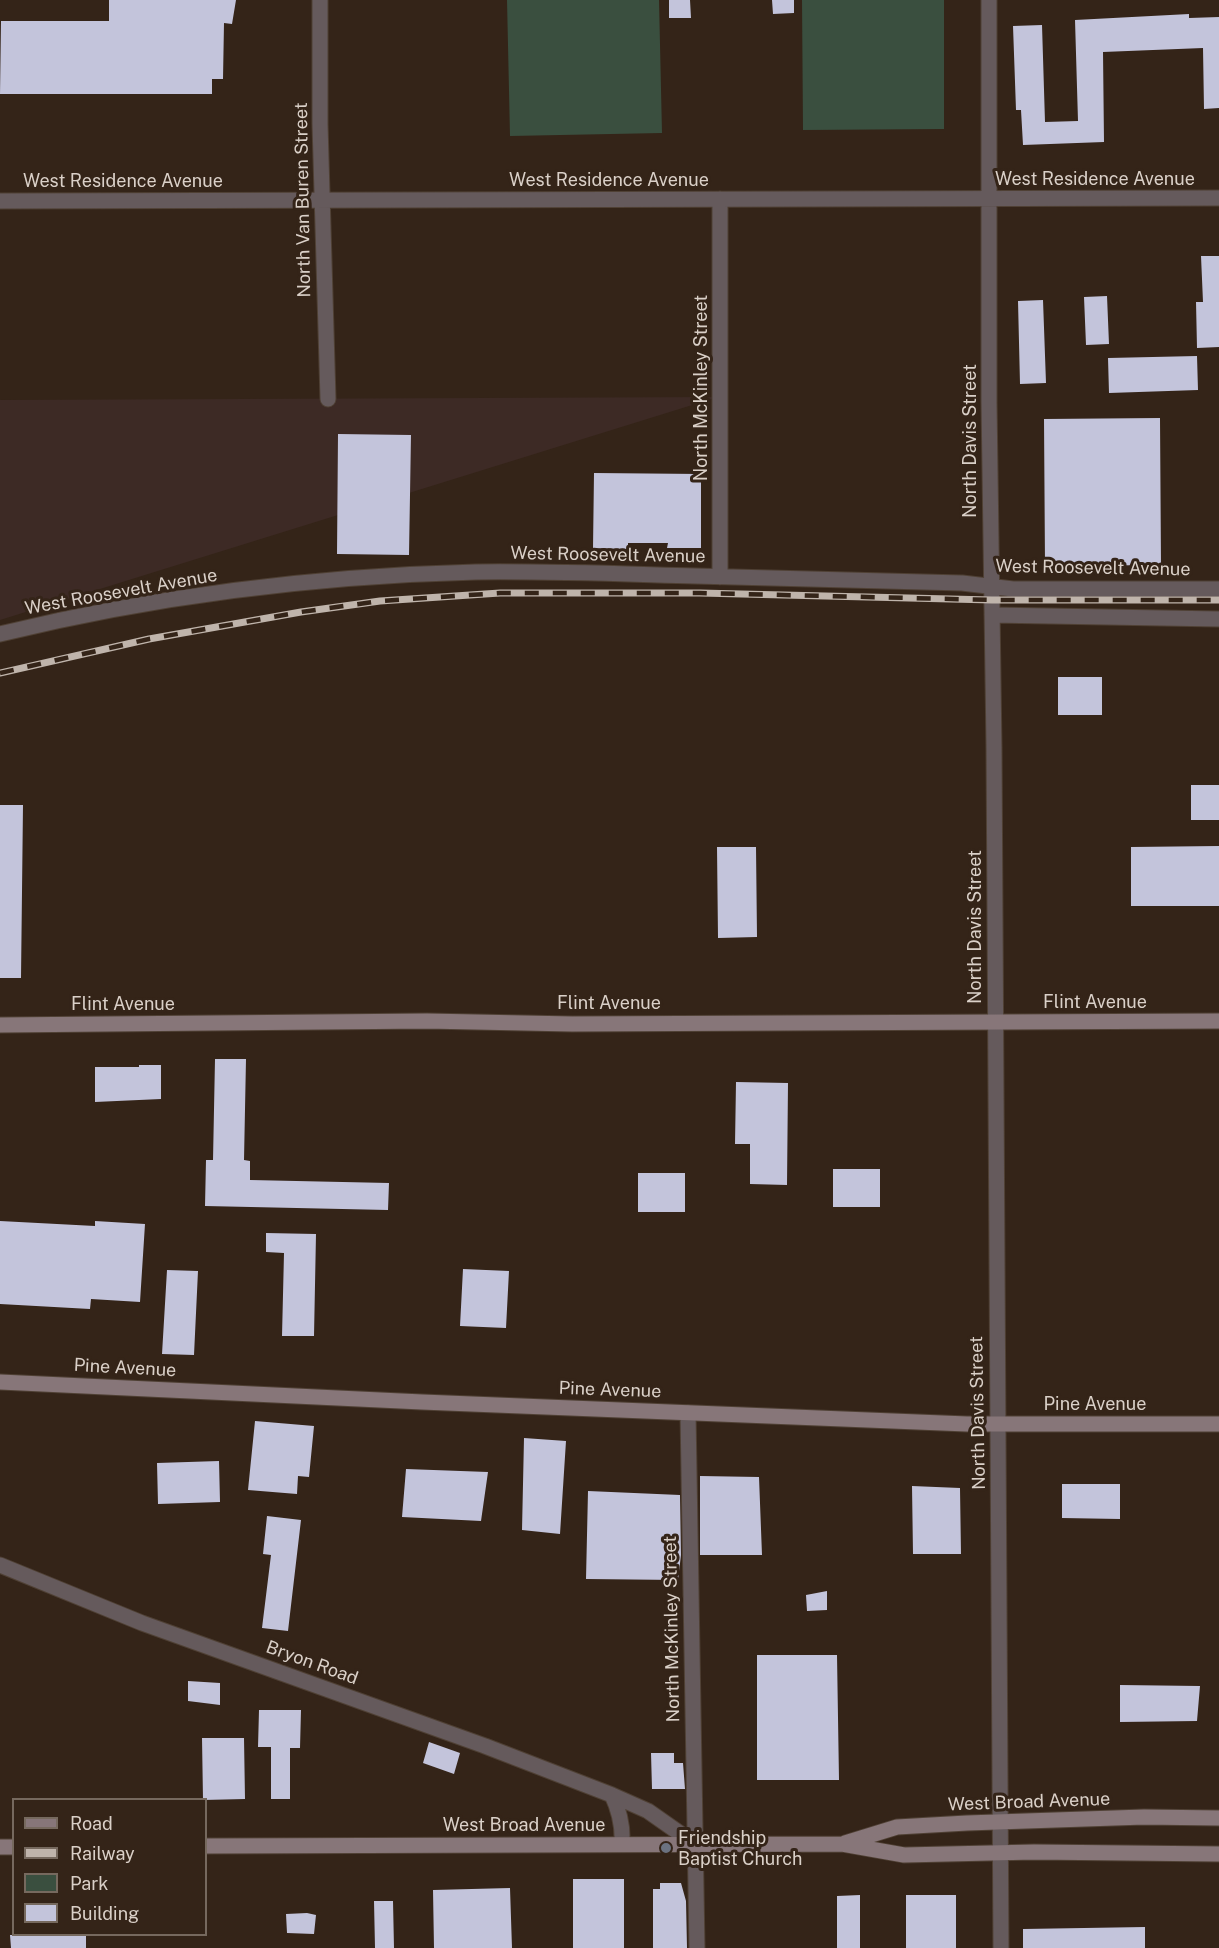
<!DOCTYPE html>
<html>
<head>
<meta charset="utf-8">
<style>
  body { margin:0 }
  #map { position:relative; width:1219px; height:1948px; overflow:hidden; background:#342418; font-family:"Public Sans",sans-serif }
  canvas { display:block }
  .legend { position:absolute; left:12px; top:1798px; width:195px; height:138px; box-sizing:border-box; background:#342418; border:2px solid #76695e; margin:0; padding:8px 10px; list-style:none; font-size:18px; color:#dad0c8 }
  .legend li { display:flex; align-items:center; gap:12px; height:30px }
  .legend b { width:30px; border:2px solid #76695e }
</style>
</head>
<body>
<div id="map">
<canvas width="1219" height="1948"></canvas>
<ul class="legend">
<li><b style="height:8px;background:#877679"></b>Road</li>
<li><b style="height:8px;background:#bfb4ab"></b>Railway</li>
<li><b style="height:16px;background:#3a4f3f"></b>Park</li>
<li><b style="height:16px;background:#c3c4db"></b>Building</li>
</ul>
</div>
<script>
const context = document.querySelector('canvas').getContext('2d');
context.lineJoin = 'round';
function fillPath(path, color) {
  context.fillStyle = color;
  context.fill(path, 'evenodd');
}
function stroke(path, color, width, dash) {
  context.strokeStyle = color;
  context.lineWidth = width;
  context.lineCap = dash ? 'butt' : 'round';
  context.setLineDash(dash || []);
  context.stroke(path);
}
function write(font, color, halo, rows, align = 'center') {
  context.font = font + ' "Public Sans",sans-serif';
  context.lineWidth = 6;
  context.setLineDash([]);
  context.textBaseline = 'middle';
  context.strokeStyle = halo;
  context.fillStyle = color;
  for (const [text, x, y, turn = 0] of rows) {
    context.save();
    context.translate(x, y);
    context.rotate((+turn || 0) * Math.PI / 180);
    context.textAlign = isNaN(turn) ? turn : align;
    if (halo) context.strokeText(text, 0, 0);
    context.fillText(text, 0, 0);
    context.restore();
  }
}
fillPath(new Path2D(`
  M718 397 0 620V400Z`), '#3d2a25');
fillPath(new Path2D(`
  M507 0H659L662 133 510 136Z
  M802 0H944V129L803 130Z`), '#3a4f3f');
fillPath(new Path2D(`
  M109 0H236L232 24 224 23 223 79H212V94H0L1 21H109Z
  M669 0H690L691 18H669Z
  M772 0H794V13L773 14Z
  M1189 14V18L1219 17V108L1204 109 1203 48 1103 52 1104 142 1023 145 1021 110H1016L1013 26 1042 25 1045 122 1078 121 1075 20Z
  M1201 256H1219V347L1197 348 1196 302H1203Z
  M1107 296 1109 344 1086 345 1084 297Z
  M1043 300 1046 383 1020 384 1018 301Z
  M1197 356 1198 390 1109 393 1108 358Z
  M1160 418 1161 565 1045 566 1044 419Z
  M338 434 411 435 409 555 337 554Z
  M594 473 701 474V548H667L668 543H628V549L593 548Z
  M1058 677H1102V715H1058Z
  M1191 785H1219V820H1191Z
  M0 805H23L21 978H0Z
  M1219 846V906H1131V847Z
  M717 847H756L757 937 718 938Z
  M215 1059H246L244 1160 250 1161V1180L389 1183 388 1210 205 1206 206 1160H213Z
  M139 1065H161V1099L95 1102V1067H139Z
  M736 1082 788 1083 787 1185 750 1184V1144H735Z
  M833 1169H880V1207H833Z
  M638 1173H685V1212H638Z
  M0 1221 95 1226V1221L145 1224 140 1302 91 1299 90 1309 0 1304Z
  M266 1233 316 1234 314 1336H282L284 1253 266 1252Z
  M463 1269 509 1271 506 1328 460 1326Z
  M167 1270 198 1271 194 1355 162 1354Z
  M255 1421 314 1426 309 1477 298 1476 297 1494 248 1490Z
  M524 1438 566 1441 560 1534 522 1530Z
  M219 1461 220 1502 158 1504 157 1463Z
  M406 1469 488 1472 481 1521 402 1517Z
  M700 1476 759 1477 762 1555H700Z
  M1062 1484H1120V1519L1062 1518Z
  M912 1486 960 1488 961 1554H913Z
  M588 1491 680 1495 681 1555 678 1580 586 1579Z
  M267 1516 301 1520 288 1631 262 1628 271 1555 263 1554Z
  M827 1591V1610L807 1611 806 1595Z
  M757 1655H837L839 1780H757Z
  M188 1681 220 1683V1705L188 1701Z
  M1120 1685 1200 1686 1197 1721 1120 1722Z
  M259 1710H301L300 1748H290V1799H271V1747H258Z
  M202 1738H244L245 1799 203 1800Z
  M429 1742 460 1753 454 1774 423 1763Z
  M651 1753H674V1763H683L685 1789H652Z
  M573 1879H624V1948H573Z
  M660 1883H681L686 1901 687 1948H653V1889H660Z
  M510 1888 512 1948H434L433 1890Z
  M860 1895V1948H837V1896Z
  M906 1895H956V1948H906Z
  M374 1901H393L394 1948H375Z
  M307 1913 316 1915 314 1934 287 1933 286 1914Z
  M1145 1927V1948H1023V1929Z
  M10 1935H86V1948H11Z`), '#c3c4db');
const street = new Path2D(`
  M320 0V124L328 399
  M989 0V402L994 747 1001 1948
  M0 201 1219 198
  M720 577V199
  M992 615 1219 619
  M0 634C155 596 317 576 476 572 549 571 622 574 695 576 784 578 873 581 962 583L1013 589H1219
  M688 1413 697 1948
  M0 1565 142 1623 485 1746 612 1795 648 1811 695 1844
  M612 1795C620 1812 623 1826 622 1844`);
const secondary = new Path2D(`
  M0 1025 427 1021 572 1024 1219 1021
  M0 1382 422 1402 967 1424H1219
  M845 1843 897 1827 967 1823 1144 1817 1219 1818
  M206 1846 842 1844 904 1855 1034 1852 1219 1854
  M0 1847H14`);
stroke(street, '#4f4034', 17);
stroke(secondary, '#4f4034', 17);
stroke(street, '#655a5c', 15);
stroke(secondary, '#877679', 15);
const rail = new Path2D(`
  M0 673 149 639 301 612 380 601 500 593H700L992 600H1219`);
stroke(rail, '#bfb4ab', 7);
stroke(rail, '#342418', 4.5, [14]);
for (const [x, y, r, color] of [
  [666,1848,6,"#6b7280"]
]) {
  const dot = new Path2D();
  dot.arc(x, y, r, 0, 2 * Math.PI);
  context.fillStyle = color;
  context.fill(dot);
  stroke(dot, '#342418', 2);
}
write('18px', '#dad0c8', '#342418', [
  ["West Residence Avenue",1095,179],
  ["West Residence Avenue",609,180],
  ["West Residence Avenue",123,181],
  ["North Van Buren Street",303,200,-91],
  ["North McKinley Street",701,388,-90],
  ["North Davis Street",970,441,-90],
  ["West Roosevelt Avenue",608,555,1],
  ["West Roosevelt Avenue",1093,568,1],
  ["West Roosevelt Avenue",121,592,-10],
  ["North Davis Street",975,927,-90],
  ["Flint Avenue",1095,1002],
  ["Flint Avenue",609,1003],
  ["Flint Avenue",123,1004],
  ["Pine Avenue",125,1368,3],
  ["Pine Avenue",610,1390,2],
  ["Pine Avenue",1095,1404],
  ["North Davis Street",978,1413,-91],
  ["North McKinley Street",672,1629,-91],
  ["Bryon Road",312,1663,20],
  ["West Broad Avenue",1029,1802,-2],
  ["West Broad Avenue",524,1825]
]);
write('18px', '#dad0c8', '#342418', [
  ["Friendship",678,1838],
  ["Baptist Church",678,1859]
], 'left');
</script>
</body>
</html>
